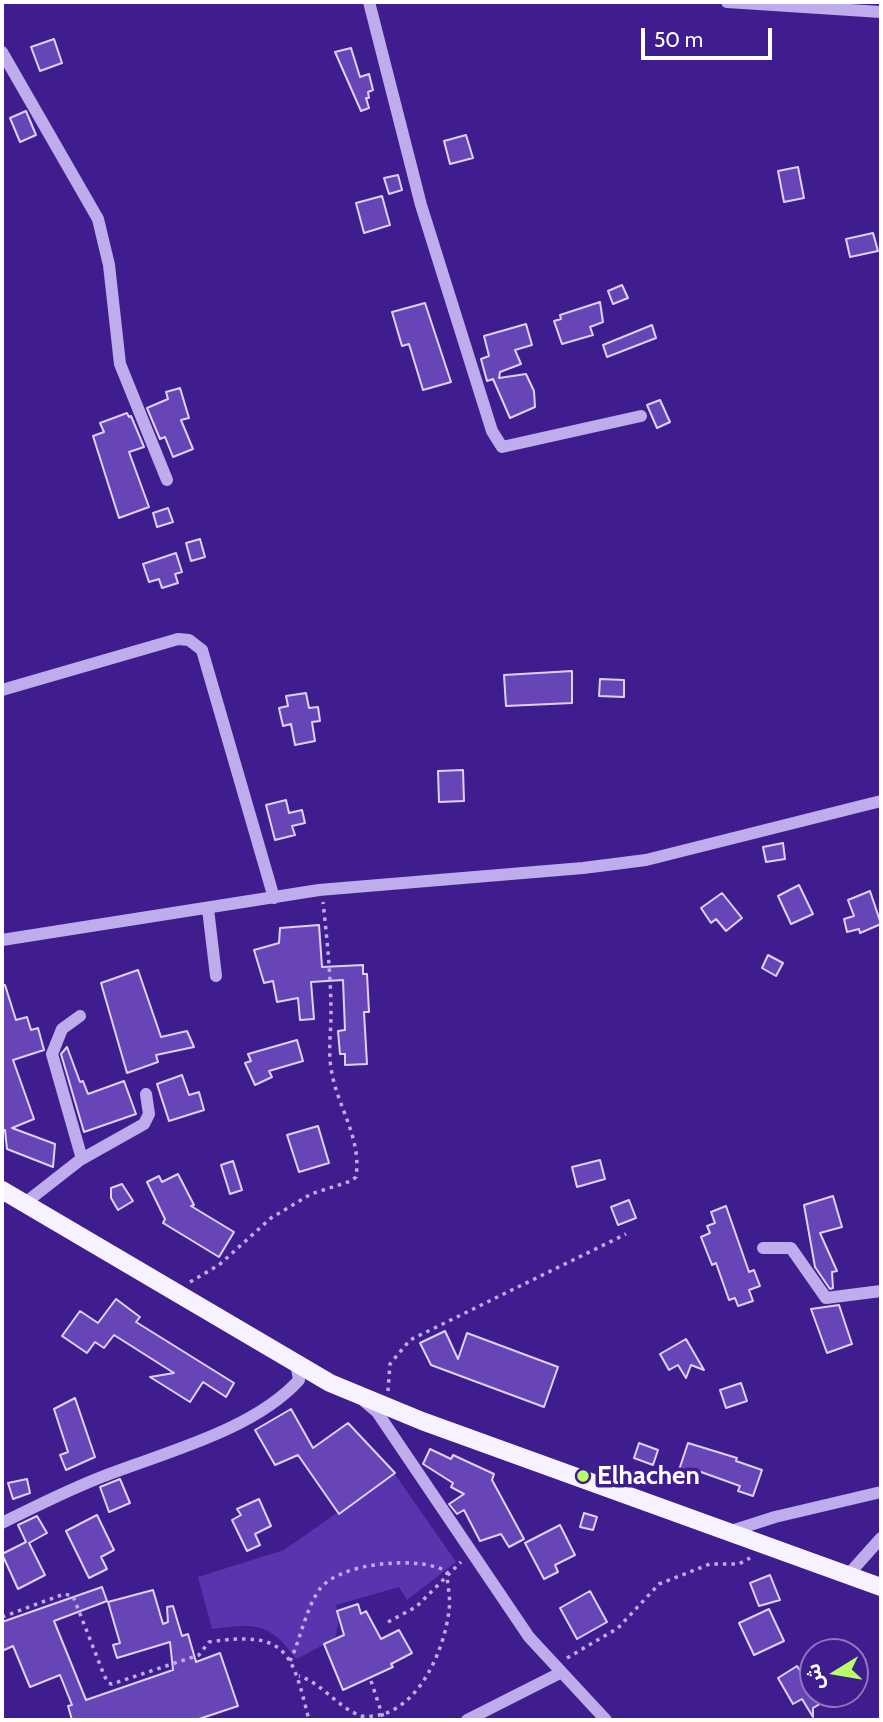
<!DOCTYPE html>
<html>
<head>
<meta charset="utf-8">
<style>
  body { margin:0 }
  #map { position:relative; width:883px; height:1722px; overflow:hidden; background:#401d8f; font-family:Cabin,"Noto Sans Arabic",sans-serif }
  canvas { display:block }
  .frame { position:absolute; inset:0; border:4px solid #fff; pointer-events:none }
  .north { position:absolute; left:799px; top:1638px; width:70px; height:70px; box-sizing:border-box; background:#401d8f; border:2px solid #8c77bc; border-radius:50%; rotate:259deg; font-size:19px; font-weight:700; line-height:28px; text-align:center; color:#fff }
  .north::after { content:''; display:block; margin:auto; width:24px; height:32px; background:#bafd6a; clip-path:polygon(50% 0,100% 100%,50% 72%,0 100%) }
  .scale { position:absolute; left:641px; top:28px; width:131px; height:32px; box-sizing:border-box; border:4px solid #fff; border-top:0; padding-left:9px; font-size:21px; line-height:24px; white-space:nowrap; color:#fff; -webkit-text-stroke:5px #401d8f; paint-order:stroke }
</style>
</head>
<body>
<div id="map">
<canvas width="883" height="1722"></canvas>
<div class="frame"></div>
<div class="north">ش</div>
<div class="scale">50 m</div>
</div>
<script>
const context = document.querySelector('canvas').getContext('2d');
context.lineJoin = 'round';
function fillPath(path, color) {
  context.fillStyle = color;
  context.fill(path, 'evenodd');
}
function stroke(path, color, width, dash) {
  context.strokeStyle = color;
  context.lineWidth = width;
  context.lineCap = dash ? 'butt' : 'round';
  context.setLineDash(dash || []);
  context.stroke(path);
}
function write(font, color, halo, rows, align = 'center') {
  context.font = font + ' Cabin,sans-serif';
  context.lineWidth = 7;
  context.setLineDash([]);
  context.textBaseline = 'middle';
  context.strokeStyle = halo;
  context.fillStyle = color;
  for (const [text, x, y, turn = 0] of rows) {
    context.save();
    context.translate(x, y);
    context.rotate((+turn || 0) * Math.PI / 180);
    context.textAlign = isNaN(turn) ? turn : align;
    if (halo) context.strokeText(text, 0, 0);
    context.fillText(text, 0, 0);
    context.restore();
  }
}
fillPath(new Path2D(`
  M394 1473 456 1562 407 1600 399 1587 336 1605 339 1619 335 1639 296 1659C269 1621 254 1624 212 1629L198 1577 284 1550Z`), '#5934af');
const building = new Path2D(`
  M54 39 62 63 40 71 31 47Z
  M351 48 360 77 369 74 373 90 368 92 369 98H366L369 108 361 111 335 52Z
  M26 111 36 135 20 142 10 118Z
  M466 135 473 158 450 164 444 141Z
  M798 167 804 198 784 202 778 171Z
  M398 175 402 190 389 194 384 178Z
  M382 196 390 225 364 233 356 203Z
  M873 233 878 251 850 257 846 239Z
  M622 285 628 298 613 304 608 291Z
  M600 302 603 322 590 327 593 335 562 344 554 321 561 319 560 315Z
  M425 303 451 382 423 390 409 344 402 346 392 312Z
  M526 324 532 345 515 350 521 364 500 372 499 378 526 374 534 391 535 407 510 418 493 379 487 381 481 359 489 356 484 336Z
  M652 325 656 338 607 357 603 345Z
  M180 388 189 418 181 420 193 449 173 457 165 437 160 439 147 408 168 399 166 392Z
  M660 400 670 422 657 428 647 405Z
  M127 413 129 417 131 416 144 447 129 452 149 507 119 518 93 436 104 432 100 423Z
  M168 508 173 522 157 527 153 513Z
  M200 539 205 557 191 561 186 543Z
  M176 553 182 572 175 574 178 583 162 588 159 579 149 582 143 564Z
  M572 671V703L506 706 504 675Z
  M600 679 624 680V697L599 696Z
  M306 693 309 708 318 707 320 721 312 722 315 741 295 745 291 724 283 726 279 708 288 706 286 696Z
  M463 770 464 801 439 802 438 771Z
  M286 800 289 813 302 810 305 823 292 826 295 835 275 840 266 805Z
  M783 843 785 859 766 862 763 847Z
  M799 885 813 914 791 924 778 896Z
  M870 891 881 924 860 933 859 929 847 932 844 919 854 916 848 900Z
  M722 893 742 918 726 931 716 919 711 923 701 908Z
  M319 925 322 967 363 965V974H367L369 1012H364L367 1064 345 1065V1054H340L338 1031 345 1030 343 980 311 982 314 1019 300 1020 298 998 277 1002 273 981 264 983 254 950 279 943 280 928Z
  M768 955 783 963 776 976 762 968Z
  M138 970 161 1037 187 1031 194 1047 156 1055 158 1062 127 1073 101 983Z
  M2 985H5L16 1020 27 1017 31 1030 38 1028 44 1050 13 1060 34 1119 12 1128 55 1144 53 1167 7 1149 5 1130 2 1131Z
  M297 1040 303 1061 269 1071 272 1077 255 1085 245 1063 251 1061 248 1054Z
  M67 1047 80 1082 83 1081 88 1094 124 1081 136 1114 84 1132 61 1054Z
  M182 1075 189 1095 199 1092 204 1110 169 1121 157 1084Z
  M318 1126 329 1163 299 1172 287 1135Z
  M600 1160 605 1179 577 1187 572 1167Z
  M233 1161 242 1190 230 1194 221 1165Z
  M178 1174 194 1205 191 1206 234 1232 219 1257 163 1223 165 1219 147 1182 159 1176 162 1182Z
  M122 1184 133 1201 118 1210 111 1198V1188Z
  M833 1196 842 1227 820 1233 837 1271 832 1272 833 1288 830 1289 815 1267 804 1205Z
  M629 1200 636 1218 618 1225 611 1207Z
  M726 1206 749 1272 754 1270 760 1286 749 1290 753 1301 738 1306 735 1298 729 1300 716 1263 712 1265 701 1237 710 1233 707 1226 715 1223 711 1212Z
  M116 1299 140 1317 136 1322 234 1383 226 1397 203 1382 190 1402 150 1377 174 1373 114 1335 104 1348 95 1342 87 1353 62 1336 80 1311 98 1323Z
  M839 1305 852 1344 827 1353 811 1309Z
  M445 1331 458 1359 467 1333 558 1367 544 1407 431 1365 420 1343Z
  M686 1339 704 1370 691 1365 686 1378 678 1365 669 1370 660 1354Z
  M741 1383 747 1401 726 1408 720 1390Z
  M75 1398 95 1457 66 1470 60 1455 68 1452 54 1409Z
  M291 1409 313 1448 348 1423 395 1473 339 1514 298 1455 275 1465 255 1430Z
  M639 1443 658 1450 653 1465 634 1458Z
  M688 1443 737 1458 736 1461 762 1470 753 1496 738 1491 740 1486 701 1472 699 1476 679 1470Z
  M430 1449 451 1459 453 1455 494 1474 492 1480 524 1539 509 1547 501 1534 480 1541 464 1510 457 1514 449 1504 464 1494 451 1487 453 1483 423 1464Z
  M27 1479 30 1493 13 1499 8 1483Z
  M120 1479 130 1503 109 1512 100 1487Z
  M259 1499 271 1526 255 1534 260 1545 247 1551 232 1520 241 1515 237 1509Z
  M584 1513 597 1517 593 1530 580 1527Z
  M97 1515 114 1550 101 1557 107 1569 89 1578 66 1531Z
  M37 1516 47 1533 29 1543 45 1575 18 1589 2 1554 26 1542 18 1525Z
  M560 1525 575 1555 555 1565 558 1572 544 1579 525 1543Z
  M770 1575 780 1600 759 1606 750 1583Z
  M102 1587 107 1601 54 1621 86 1700 173 1670 170 1642 117 1658 113 1645 120 1643 108 1602 153 1590 163 1624 168 1622 167 1607 173 1606 182 1636 188 1634 196 1662 220 1653 238 1706 196 1720H72L68 1706 72 1705 60 1675 30 1687 13 1646 2 1651V1622Z
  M590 1591 607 1622 577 1639 560 1608Z
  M358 1604 361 1614 366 1611 381 1639 399 1630 412 1653 391 1664 393 1667 343 1690 324 1644 344 1635 337 1611Z
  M769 1609 784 1641 754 1655 739 1623Z
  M797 1666 803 1675 813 1669V1694H837L813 1708V1717L802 1699 793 1704 778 1678Z`);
fillPath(building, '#6845b7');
stroke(building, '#ddd2fa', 2);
stroke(new Path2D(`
  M190 1282 219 1265 271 1218 311 1194 351 1181 356 1177C362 1137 336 1105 331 1068 328 1050 331 1032 331 1015 331 977 327 939 323 902
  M388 1391 390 1364 410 1340 626 1234
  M2 1617 64 1594 73 1596 104 1675 108 1683 112 1684 199 1655 209 1642C287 1630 292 1652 309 1720
  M388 1622 416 1607 461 1562
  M567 1658 618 1628 659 1584 710 1564H739L750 1558
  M290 1661C301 1638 305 1611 319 1590 338 1562 422 1555 447 1572 447 1585 451 1597 449 1610 445 1649 416 1722 361 1716 337 1707 322 1683 299 1676
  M371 1681 384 1720`), '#bfaced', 3.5, [3.5, 5]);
stroke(new Path2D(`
  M369 2 421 205 492 431 502 447 641 416
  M727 2 881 12
  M2 52 98 219 109 265 120 364 167 480
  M2 690 178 639 189 640 202 650 274 898
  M208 909 216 976
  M2 940 319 890 583 868 646 860 881 801
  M80 1016 62 1029 52 1054 82 1159
  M25 1203 80 1160 144 1124 149 1114 146 1094
  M763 1248H791L826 1298 881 1291
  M364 1401 377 1412 529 1637 606 1720
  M2 1523C34 1507 66 1491 99 1478 162 1453 253 1431 299 1380L296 1363
  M728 1532 775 1517 881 1492
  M847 1576 881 1538
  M467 1720 560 1673`), '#bfaced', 12);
stroke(new Path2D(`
  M2 1190 330 1383 422 1421 881 1587`), '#f7f2ff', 18);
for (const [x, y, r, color] of [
  [583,1476,7,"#bafd6a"]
]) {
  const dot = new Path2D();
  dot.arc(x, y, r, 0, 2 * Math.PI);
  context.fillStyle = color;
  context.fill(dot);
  stroke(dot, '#401d8f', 2.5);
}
write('bold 26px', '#fff', '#401d8f', [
  ["Elhachen",597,1476]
], 'left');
</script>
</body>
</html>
